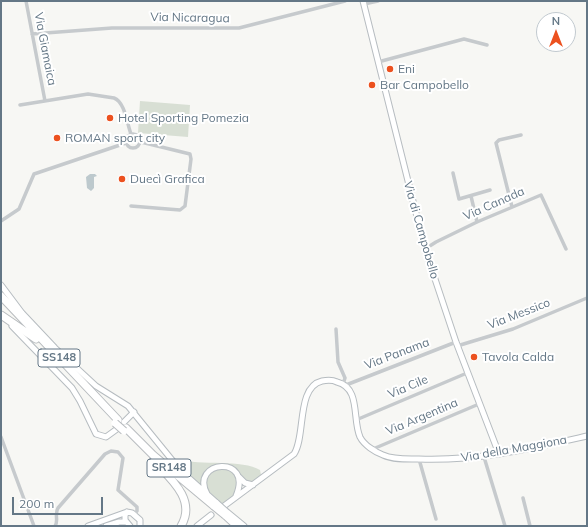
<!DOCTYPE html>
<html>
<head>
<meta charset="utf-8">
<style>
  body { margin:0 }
  #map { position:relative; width:588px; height:527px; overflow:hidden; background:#f7f7f4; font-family:Mulish,sans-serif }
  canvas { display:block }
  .frame { position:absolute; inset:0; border:2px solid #647786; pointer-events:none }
  .north { position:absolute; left:536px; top:12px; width:40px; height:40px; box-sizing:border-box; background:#fff; border:1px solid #c1c9cf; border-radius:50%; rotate:0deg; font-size:11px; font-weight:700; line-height:16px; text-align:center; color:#647786 }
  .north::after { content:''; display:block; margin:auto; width:14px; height:18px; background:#ec511f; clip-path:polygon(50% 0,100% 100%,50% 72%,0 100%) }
  .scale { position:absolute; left:12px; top:497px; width:91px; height:18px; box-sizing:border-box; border:2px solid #647786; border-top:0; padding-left:5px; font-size:12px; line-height:14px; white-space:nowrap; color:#647786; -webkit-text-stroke:3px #fff; paint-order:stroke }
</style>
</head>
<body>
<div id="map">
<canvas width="588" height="527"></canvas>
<div class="frame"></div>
<div class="north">N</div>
<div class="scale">200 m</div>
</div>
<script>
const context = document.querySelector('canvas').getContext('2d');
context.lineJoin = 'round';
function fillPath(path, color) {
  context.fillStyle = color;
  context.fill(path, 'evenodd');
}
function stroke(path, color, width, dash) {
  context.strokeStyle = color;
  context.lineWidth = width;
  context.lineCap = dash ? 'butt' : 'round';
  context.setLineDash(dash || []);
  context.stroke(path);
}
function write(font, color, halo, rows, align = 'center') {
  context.font = font + ' Mulish,sans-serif';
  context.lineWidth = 4;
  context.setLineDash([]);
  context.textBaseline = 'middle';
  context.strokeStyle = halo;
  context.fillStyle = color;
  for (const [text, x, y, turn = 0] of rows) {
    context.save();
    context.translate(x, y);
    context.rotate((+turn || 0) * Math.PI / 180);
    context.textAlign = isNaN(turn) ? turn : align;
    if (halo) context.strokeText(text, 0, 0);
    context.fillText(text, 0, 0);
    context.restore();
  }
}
fillPath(new Path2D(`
  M140 101 190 105 188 137 138 133Z
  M178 459C200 466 243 459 260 470L261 475 253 482C235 480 234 455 210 468L203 488 177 463 176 460Z
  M215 469H229L238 478 234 496 222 505 206 489V478Z`), '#d8dfd4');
fillPath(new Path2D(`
  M90 174H95L97 176 94 177V188L91 191 87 188 86 177Z`), '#bdc9cd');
const secondary = new Path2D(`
  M363 1 425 249 456 342 499 454
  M1 285 22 313 55 348 96 386 128 406 181 471 217 503
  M12 326 72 388 80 401 96 434 106 437 117 429
  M124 422 134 412
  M239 477 245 483 253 485
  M207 494C189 460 254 454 236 496
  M224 506 294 454C306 436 296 387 322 381 327 380 333 380 337 382 361 388 352 419 360 437 364 445 375 452 383 455 394 460 408 459 419 459 479 461 529 449 587 436
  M127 512 132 513 140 520V526
  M127 512 125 515V520L130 526
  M227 512 244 526
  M88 526 127 512
  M106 526 119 522H126
  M197 526 211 515`);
const highway = new Path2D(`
  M1 296 118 420
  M1 315 36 339
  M126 428 153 455 214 506
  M154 461C170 478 197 500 181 526
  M225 515 237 526`);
stroke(secondary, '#b6bcc0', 7);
stroke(highway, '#b8bcbf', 9);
stroke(new Path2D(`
  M26 1 45 101
  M364 4 378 1
  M32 34 112 28H239L345 1
  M378 62 464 39 487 45
  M20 105 88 94 114 98C125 102 127 124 131 134
  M126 141a7 7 0 1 1 14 0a7 7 0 1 1-14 0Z
  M453 173 459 199 490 190
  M471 196 477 222
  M131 206 180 210 185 206 191 159 190 154 141 142
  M512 207 496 143 499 140 521 135
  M1 221 19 209 34 174 126 143
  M425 249 436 242 477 222 541 195 566 249
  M336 329 338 362 345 378 343 384
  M457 346 513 329 587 298
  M346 385 456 342
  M356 420 467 373
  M1 437 34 526
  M373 449 479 404
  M484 457 505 526
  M419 459 436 519
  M523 498 530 526
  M55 526C59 521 54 514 58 508L105 454 111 451 118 452 123 458 118 490 137 507V511L134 515`), '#c6cacd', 3.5);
stroke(secondary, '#fff', 5);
stroke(highway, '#fff', 7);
const secondaryBridge = new Path2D(`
  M217 503 227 512`);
const highwayBridge = new Path2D(`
  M115 423 124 431
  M214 506 225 515`);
stroke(secondaryBridge, '#b6bcc0', 7, []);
stroke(highwayBridge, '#b8bcbf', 9, []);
stroke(secondaryBridge, '#fff', 5);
stroke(highwayBridge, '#fff', 7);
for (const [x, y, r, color] of [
  [390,69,4,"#ec511f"],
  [372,85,4,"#ec511f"],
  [110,118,4,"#ec511f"],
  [57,138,4,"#ec511f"],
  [122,179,4,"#ec511f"],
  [474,357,4,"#ec511f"]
]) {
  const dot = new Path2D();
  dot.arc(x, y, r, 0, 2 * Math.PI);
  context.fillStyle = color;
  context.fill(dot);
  stroke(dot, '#fff', 1.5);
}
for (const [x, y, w] of [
  [59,358,42],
  [169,468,44]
]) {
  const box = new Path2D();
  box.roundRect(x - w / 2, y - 9, w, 18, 3);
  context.fillStyle = '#fff';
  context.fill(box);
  stroke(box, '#647786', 1);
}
write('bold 11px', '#647786', null, [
  ["SS148",59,358],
  ["SR148",169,468]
]);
write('12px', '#647786', '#fff', [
  ["Via Nicaragua",190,18,1],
  ["Via Giamaica",45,49,79],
  ["Via Canada",494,204,-24],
  ["Via di Campobello",421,230,74],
  ["Via Messico",519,314,-21],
  ["Via Panama",397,354,-21],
  ["Via Cile",408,387,-23],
  ["Via Argentina",422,417,-23],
  ["Via della Maggiona",514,449,-10]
]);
write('12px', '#647786', '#fff', [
  ["Eni",398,69],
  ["Bar Campobello",380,85],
  ["Hotel Sporting Pomezia",118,118],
  ["ROMAN sport city",65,138],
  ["Duecì Grafica",130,179],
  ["Tavola Calda",482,357]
], 'left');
</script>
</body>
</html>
